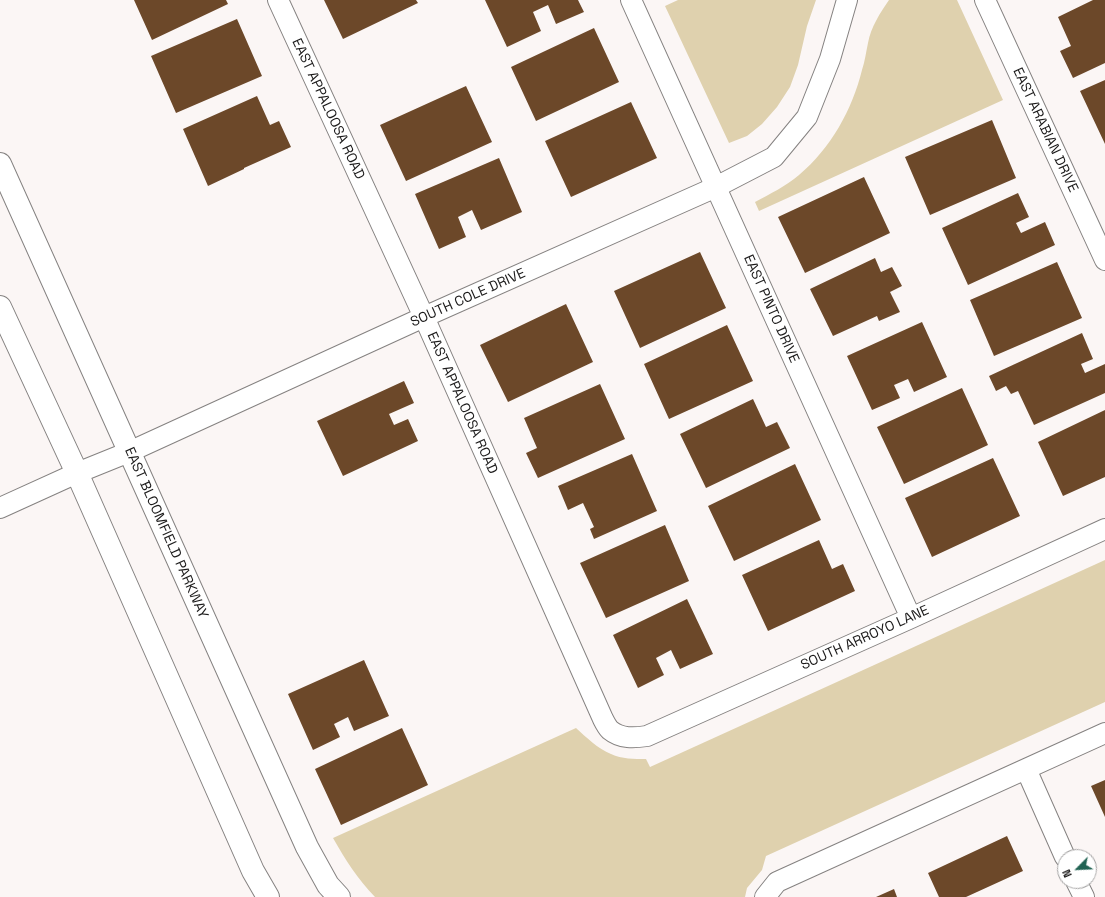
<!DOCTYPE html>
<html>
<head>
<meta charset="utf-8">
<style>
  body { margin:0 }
  #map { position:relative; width:1105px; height:897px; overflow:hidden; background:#fbf6f5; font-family:"Space Grotesk",sans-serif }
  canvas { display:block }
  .north { position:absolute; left:1057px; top:849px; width:40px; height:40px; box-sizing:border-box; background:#fff; border:1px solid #a4a3a3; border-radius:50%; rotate:246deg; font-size:11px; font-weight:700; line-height:16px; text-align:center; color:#1b1a1a }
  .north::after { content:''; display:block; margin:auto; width:14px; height:18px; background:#216353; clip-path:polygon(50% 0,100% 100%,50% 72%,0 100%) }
</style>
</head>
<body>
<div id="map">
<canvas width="1105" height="897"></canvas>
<div class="north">N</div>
</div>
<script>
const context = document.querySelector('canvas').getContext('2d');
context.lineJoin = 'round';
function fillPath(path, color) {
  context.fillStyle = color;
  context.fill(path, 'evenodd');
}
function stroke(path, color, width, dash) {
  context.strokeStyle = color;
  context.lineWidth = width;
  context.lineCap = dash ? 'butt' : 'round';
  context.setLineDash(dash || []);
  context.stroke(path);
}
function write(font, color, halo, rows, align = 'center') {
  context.font = font + ' "Space Grotesk",sans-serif';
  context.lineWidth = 4;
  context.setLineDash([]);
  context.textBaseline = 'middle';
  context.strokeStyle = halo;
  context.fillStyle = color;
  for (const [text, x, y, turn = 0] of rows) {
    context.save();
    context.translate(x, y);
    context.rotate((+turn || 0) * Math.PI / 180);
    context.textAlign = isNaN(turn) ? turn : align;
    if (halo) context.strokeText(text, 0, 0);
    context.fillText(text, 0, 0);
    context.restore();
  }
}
fillPath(new Path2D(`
  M678 0H816L807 26 798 65 790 87 777 107 762 124 747 136 729 143 665 6Z
  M889 0H957L1003 100 759 211 755 202C770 194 786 186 799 175 831 148 852 110 862 70 865 61 866 52 868 43 871 27 880 13 889 0Z
  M1105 560V702L766 856 762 870 747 888 745 897H375C357 878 346 861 333 838L576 728C586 737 598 749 611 754 622 759 634 759 646 759L650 767Z`), '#dfd1ae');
fillPath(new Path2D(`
  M134 0H226L228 4 152 40Z
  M324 0H416L418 3 343 39Z
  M485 0H578L584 12 556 24 548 5 533 12 541 31 507 47Z
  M1093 0H1105V63L1073 78 1060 51 1071 46 1058 17Z
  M237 19 262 76 176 113 151 56Z
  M594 28 619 82 536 121 511 67Z
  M1105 80V144L1080 91Z
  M466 86 492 142 406 181 380 125Z
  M257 96 270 125 279 121 291 147 244 168V169L208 186 183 129Z
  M631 102 657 158 571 197 545 141Z
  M992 120 1016 178 930 215 905 157Z
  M499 158 522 212 481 230 472 210 458 217 466 237 439 249 415 194Z
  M864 177 890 233 805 273 778 217Z
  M1018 193 1029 217 1016 223 1021 233 1045 222 1055 245 968 285 942 228Z
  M700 252 726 308 640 348 614 291Z
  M875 258 881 272 892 267 902 286 890 292 900 312 879 321 877 316 833 336 810 289Z
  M1057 262 1082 318 994 356 970 300Z
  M566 304 593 362 508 402 480 345Z
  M922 322 947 377 914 392 908 379 894 385 900 398 872 410 847 356Z
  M727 325 753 381 669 419 644 364Z
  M1082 333 1093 359 1081 364 1085 373 1105 364V393L1034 425 1018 391 1011 394 1006 386 996 391 989 376Z
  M404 381 414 403 389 414 394 425 408 419 418 441 343 476 317 421Z
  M600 384 625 439 538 478 526 453 537 448 524 418Z
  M962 388 988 445 904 484 877 427Z
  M753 399 766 427 777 422 790 448 706 488 680 434Z
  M1105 410V477L1063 496 1038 442Z
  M632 454 657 511 594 539 590 529 594 527 583 503 568 510 558 486Z
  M993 458 1020 516 932 557 905 498Z
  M795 464 821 520 734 561 708 506Z
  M665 525 689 581 606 618 580 563Z
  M819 540 832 569 843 564 855 591 768 631 742 575Z
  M687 599 713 654 680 669 671 650 656 658 664 675 638 688 613 635Z
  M364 660 389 716 354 731 348 717 334 724 340 737 313 750 288 694Z
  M402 728 428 785 341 825 315 769Z
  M1105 780V817L1091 786Z
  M1007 836 1023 871 966 897H939L928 873Z
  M894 889 897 897H876Z`), '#6c4829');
const minor = new Path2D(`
  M278 0 424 317 603 719C605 723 607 727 610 730 621 739 634 738 647 736L911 618 1105 529
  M631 0 911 618
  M985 0 1105 260
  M0 508 77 473 129 452 424 317 716 187 774 157 807 117 830 59 847 0
  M1026 769 1065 857
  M1076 881 1084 897
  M765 897 777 882 1105 733`);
const tertiary = new Path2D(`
  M0 164 307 847 328 885 339 897
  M0 307 77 473 253 871 268 897`);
stroke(minor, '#858281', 22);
stroke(tertiary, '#858281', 24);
stroke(minor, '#fff', 20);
stroke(tertiary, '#fff', 22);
write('14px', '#1b1a1a', '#fff', [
  ["EAST APPALOOSA ROAD",328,109,65],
  ["EAST ARABIAN DRIVE",1045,130,65],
  ["SOUTH COLE DRIVE",468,298,-24],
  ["EAST PINTO DRIVE",771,309,66],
  ["EAST APPALOOSA ROAD",462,403,66],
  ["EAST BLOOMFIELD PARKWAY",166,533,66],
  ["SOUTH ARROYO LANE",865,638,-24]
]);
</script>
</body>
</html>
